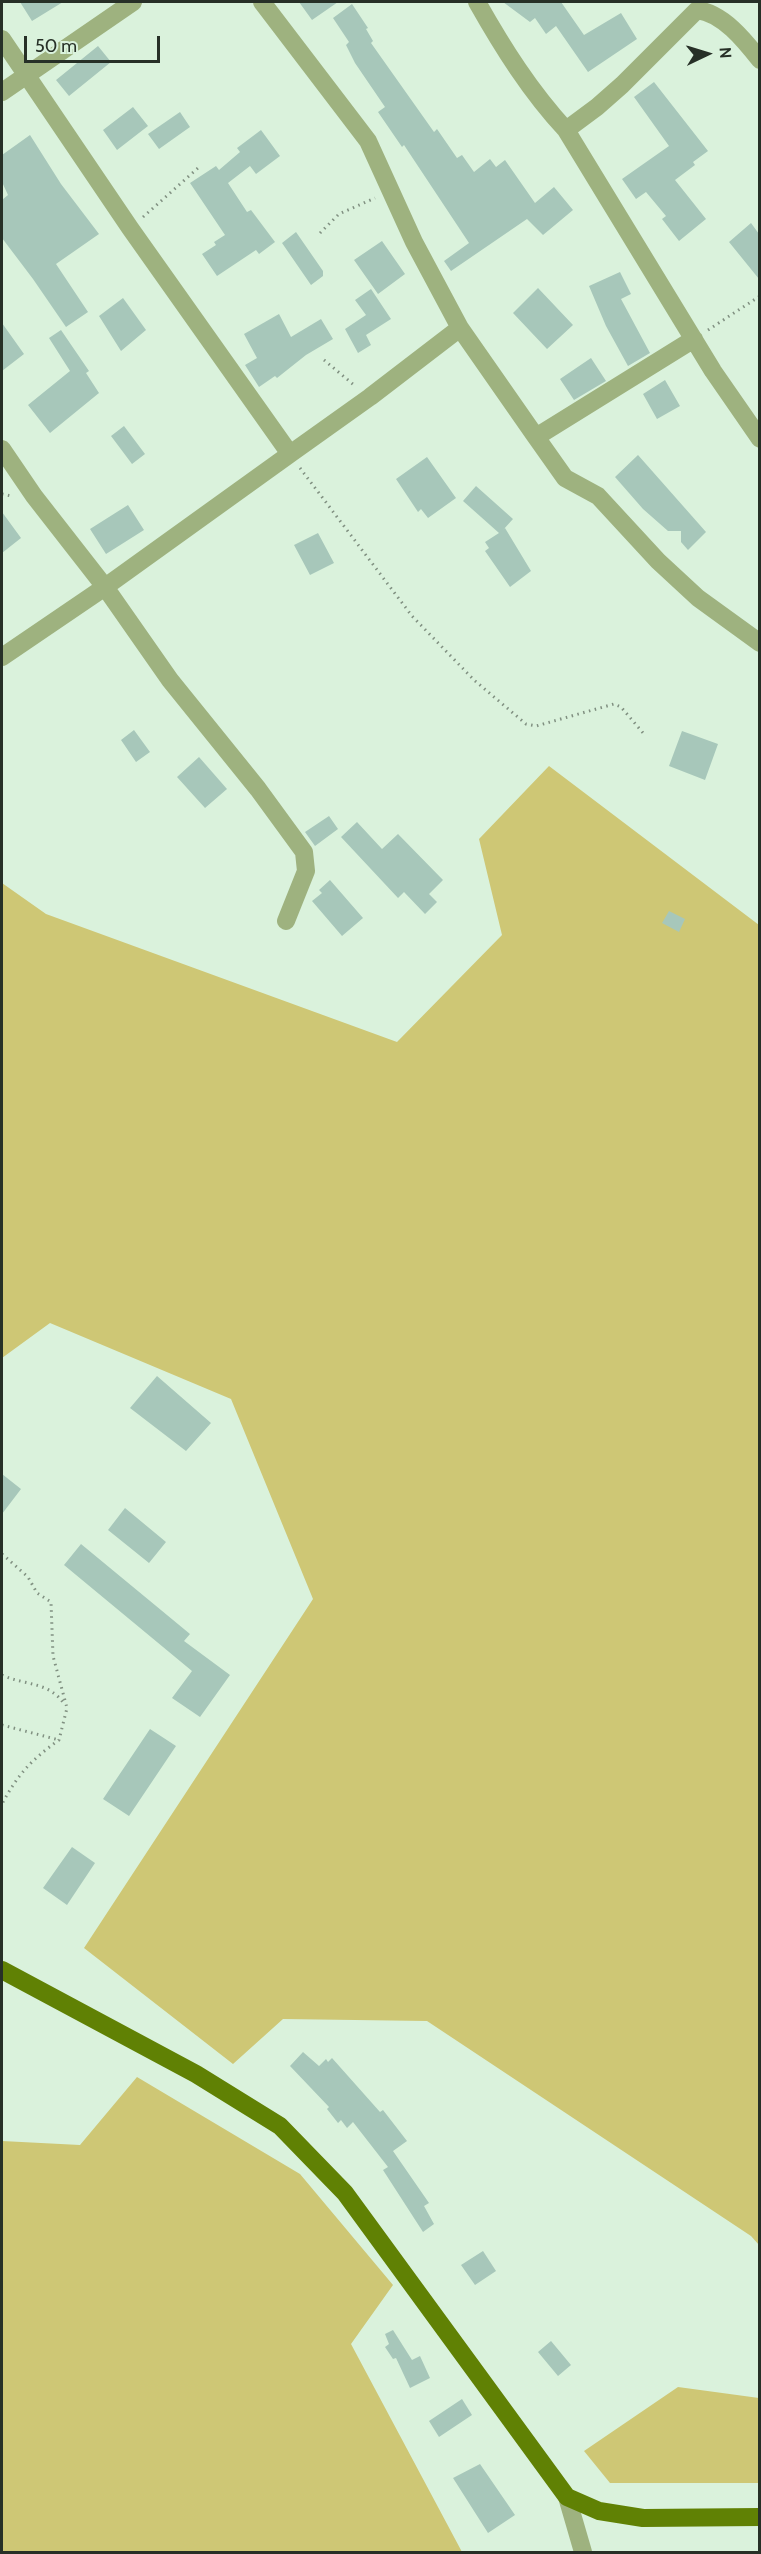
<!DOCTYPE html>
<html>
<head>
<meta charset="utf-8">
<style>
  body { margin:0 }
  #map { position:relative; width:761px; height:2554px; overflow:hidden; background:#daf2dc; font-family:Cabin,sans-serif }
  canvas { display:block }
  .frame { position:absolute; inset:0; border:3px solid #273027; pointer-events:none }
  .north { position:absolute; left:677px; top:24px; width:60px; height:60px; -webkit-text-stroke:4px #daf2dc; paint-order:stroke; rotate:86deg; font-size:16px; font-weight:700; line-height:24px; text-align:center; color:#273027 }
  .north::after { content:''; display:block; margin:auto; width:21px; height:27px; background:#273027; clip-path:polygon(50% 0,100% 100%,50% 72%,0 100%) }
  .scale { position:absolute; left:24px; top:36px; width:136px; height:27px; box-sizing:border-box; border:3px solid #273027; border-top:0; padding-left:8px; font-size:18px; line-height:21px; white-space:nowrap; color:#273027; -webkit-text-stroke:4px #daf2dc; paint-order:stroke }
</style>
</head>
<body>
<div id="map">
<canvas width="761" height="2554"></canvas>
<div class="frame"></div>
<div class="north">N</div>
<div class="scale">50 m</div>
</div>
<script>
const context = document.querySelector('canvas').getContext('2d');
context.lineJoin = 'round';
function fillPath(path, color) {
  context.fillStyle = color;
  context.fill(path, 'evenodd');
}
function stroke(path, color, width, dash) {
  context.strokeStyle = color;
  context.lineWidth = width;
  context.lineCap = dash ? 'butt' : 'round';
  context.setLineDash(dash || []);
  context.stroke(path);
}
fillPath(new Path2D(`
  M549 766 759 925V2245L751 2236 427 2021 283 2019 233 2064 84 1948 313 1599 231 1399 50 1323 2 1358V883L46 914 397 1042 502 935 479 839Z
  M137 2077 300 2174 393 2285 351 2344 462 2552H2V2141L80 2145Z
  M678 2387 759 2398V2483H610L584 2451Z`), '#cec775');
fillPath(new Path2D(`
  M20 2H63L32 21Z
  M299 2H338L312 20Z
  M503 2H561L584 35 621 13 637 39 588 72 556 26 546 34 535 18 530 22Z
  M352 4 368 28 366 29 373 41 371 43 434 132 437 129 457 158 462 155 474 172 490 159 496 167 505 160 535 203 554 187 573 210 543 235 527 219 451 271 444 261 469 243 404 145 402 147 378 112 385 107 355 63 346 45 349 42 333 18Z
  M98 46 111 62 69 96 56 80Z
  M654 82 708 151 693 162 695 165 675 180 706 219 679 241 662 219 666 216 646 192 636 199 622 179 669 146 634 97Z
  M133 107 148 126 117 150 103 130Z
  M180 112 190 127 159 149 148 134Z
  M261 130 280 156 256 174 250 166 228 183 247 212 251 210 275 242 259 254 256 250 217 276 202 254 216 245 214 242 225 235 190 183 216 166 219 170 240 152 237 148Z
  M30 135 61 184 99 234 56 264 88 312 66 327 33 279 2 238V200L8 195 2 182V155Z
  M751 223 759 234V279L729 242Z
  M296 232 323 271V276L311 285 282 243Z
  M382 241 405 274 378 294 354 260Z
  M620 272 631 294 621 299 650 353 628 366 606 326 589 286Z
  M538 288 573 325 547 349 513 313Z
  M371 289 391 319 366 335 371 345 358 353 345 329 366 315 355 300Z
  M123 298 146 330 121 351 99 316Z
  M279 314 291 337 321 319 333 339 306 355 277 378 275 376 259 387 245 365 257 358 244 334Z
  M2 323 24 354 2 371Z
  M61 330 89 371 86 373 99 393 50 433 28 405 70 371 49 338Z
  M591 358 606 381 574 400 560 379Z
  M665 380 680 406 657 419 643 394Z
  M124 426 145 454 132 464 111 436Z
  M638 455 706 532 688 550 681 542V531H668L643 509 615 477Z
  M427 457 456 498 428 518 421 509 418 512 396 479Z
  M476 486 513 519 503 530 505 528 531 571 510 587 485 551 489 548 485 542 499 533 463 501Z
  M128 505 144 530 106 554 90 529Z
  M2 512 21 538 2 553Z
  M318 533 334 563 310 575 294 545Z
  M134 730 150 752 136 762 121 740Z
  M682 731 718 744 705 780 669 766Z
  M199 757 227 789 205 808 177 777Z
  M329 816 338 829 315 846 305 832Z
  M357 822 382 849 398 834 443 880 429 894 437 902 425 914 404 892 398 898 341 837Z
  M330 880 363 918 342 936 312 901 322 893 319 890Z
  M669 911 685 919 679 932 662 923Z
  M157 1376 211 1423 186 1451 130 1408Z
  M2 1474 21 1489 2 1514Z
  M125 1508 166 1542 149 1563 108 1530Z
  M81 1544 190 1634 184 1641 230 1675 200 1717 172 1698 192 1671 64 1565Z
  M150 1729 176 1746 129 1816 103 1799Z
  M72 1847 95 1863 67 1905 43 1888Z
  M303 2052 319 2066 326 2059 328 2062 332 2058 380 2112 383 2110 407 2141 393 2151 429 2203 424 2206 434 2224 423 2232 383 2170 388 2167 353 2122 347 2128 341 2120 338 2123 327 2109 329 2107 290 2066Z
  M483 2251 496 2271 475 2285 461 2265Z
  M393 2330 412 2360 420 2356 430 2378 410 2388 396 2358 393 2359 385 2347 389 2344 385 2334Z
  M551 2341 571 2365 558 2376 538 2352Z
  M462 2399 472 2415 439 2437 429 2421Z
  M480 2464 515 2515 488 2533 453 2478Z`), '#a7c7ba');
stroke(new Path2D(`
  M143 217 199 167
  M320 233 339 214 375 198
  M708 330 760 296
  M324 360 354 385
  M300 468 412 616 474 680 526 724 536 726 614 704 621 707 644 734
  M2 494 11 496
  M2 1554 28 1577 37 1593 51 1602 53 1656 67 1708 59 1740C31 1760 18 1774 2 1804
  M2 1675C26 1686 49 1681 65 1705
  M2 1725 59 1740`), '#809081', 3, [1.5, 4.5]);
stroke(new Path2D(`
  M262 2 368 141 414 242 460 328 536 437 694 339
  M477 2C503 48 530 91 566 130L713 371 760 439
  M2 39 130 228 290 454 370 397 460 328
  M2 92 133 2
  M566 130 597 107 622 85 697 10C723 13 745 41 760 60
  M536 437 565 478 598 496 658 561 698 598 760 643
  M2 449 34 496 105 587 170 680 258 789 304 852 306 871 286 921
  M2 657 105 587 290 454
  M567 2497 583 2552`), '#9eb27f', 18);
stroke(new Path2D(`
  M2 1970 196 2074 280 2126 345 2193 567 2497 599 2511 643 2518 760 2517`), '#608104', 18);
</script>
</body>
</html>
